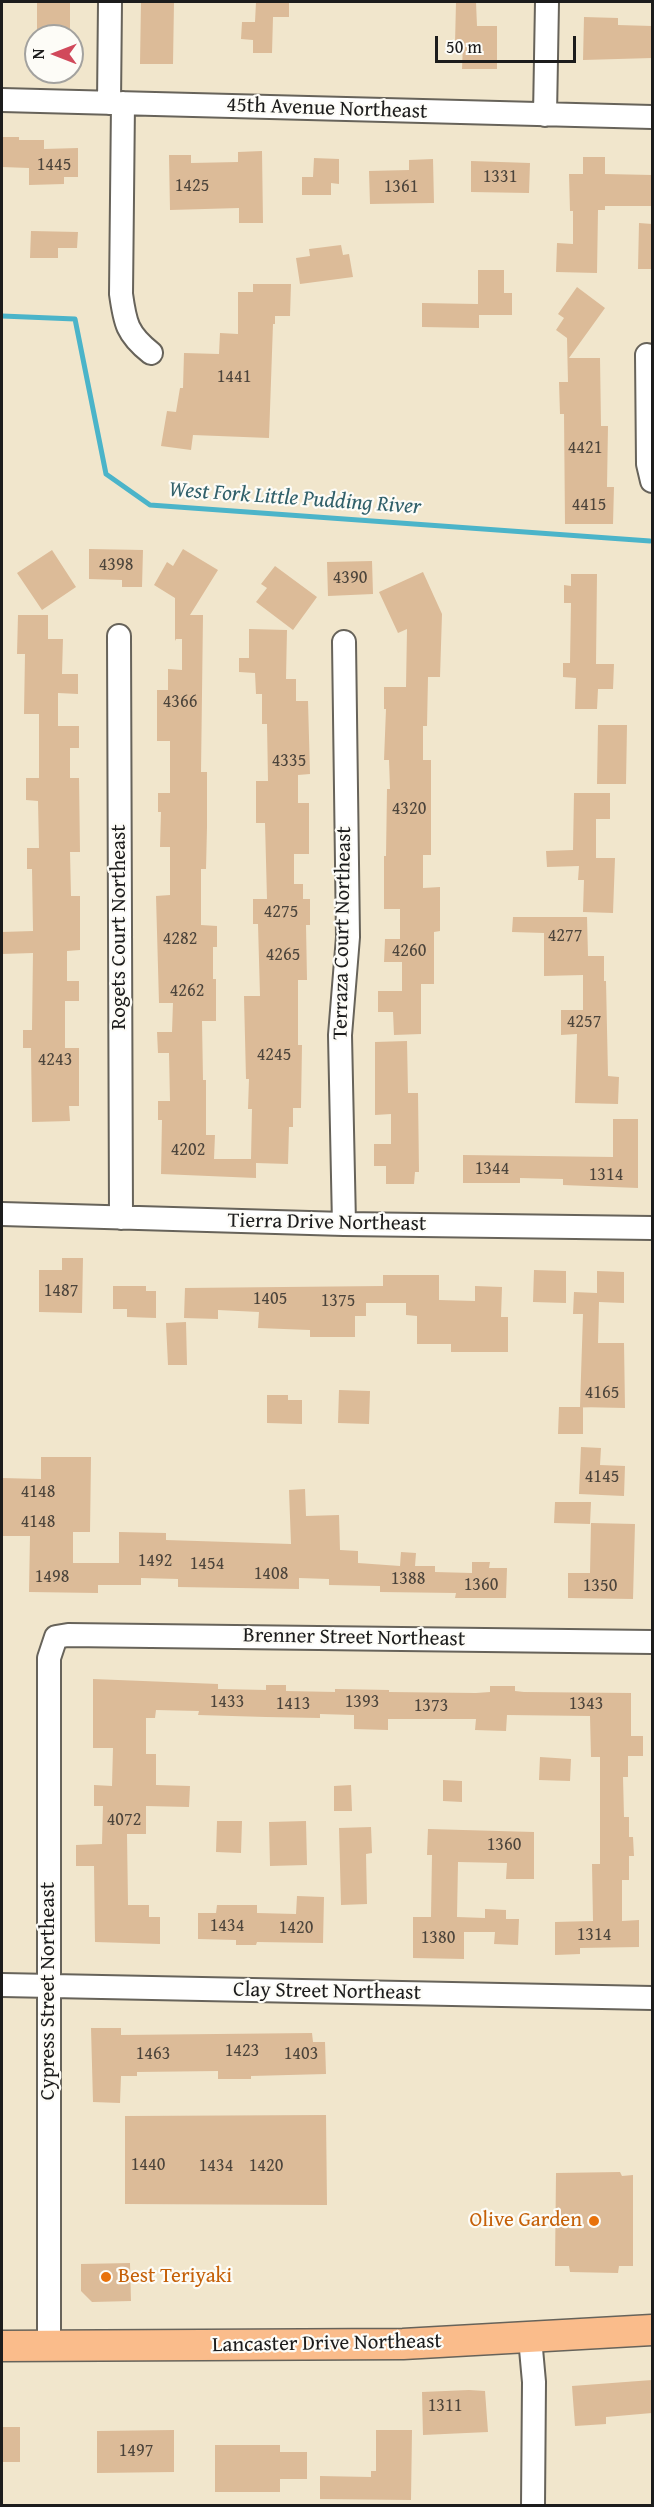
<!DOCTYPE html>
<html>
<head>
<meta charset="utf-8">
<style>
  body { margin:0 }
  #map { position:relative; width:654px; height:2507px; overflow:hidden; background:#f1e6cc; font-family:"Gentium Book Plus",serif }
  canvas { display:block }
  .frame { position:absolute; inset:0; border:3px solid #1c1c1c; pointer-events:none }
  .north { position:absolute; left:24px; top:24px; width:60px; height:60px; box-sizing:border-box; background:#fdfcf7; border:2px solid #a3a29f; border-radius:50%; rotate:270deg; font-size:16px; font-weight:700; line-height:24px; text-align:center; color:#1c1c1c }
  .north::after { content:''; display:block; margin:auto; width:21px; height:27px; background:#d1495b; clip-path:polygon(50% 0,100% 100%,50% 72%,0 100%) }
  .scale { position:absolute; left:435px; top:36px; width:141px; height:27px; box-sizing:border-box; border:3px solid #1c1c1c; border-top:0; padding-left:8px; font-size:18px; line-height:21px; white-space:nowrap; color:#1c1c1c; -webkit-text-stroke:4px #fdfcf7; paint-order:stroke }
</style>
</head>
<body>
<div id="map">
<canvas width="654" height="2507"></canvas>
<div class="frame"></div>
<div class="north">N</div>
<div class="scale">50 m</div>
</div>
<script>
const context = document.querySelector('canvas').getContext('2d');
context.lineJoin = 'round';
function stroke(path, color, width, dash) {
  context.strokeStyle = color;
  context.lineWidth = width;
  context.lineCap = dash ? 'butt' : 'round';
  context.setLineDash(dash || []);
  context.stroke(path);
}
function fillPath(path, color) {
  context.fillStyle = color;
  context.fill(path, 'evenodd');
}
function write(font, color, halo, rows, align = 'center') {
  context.font = font + ' "Gentium Book Plus",serif';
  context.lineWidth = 4.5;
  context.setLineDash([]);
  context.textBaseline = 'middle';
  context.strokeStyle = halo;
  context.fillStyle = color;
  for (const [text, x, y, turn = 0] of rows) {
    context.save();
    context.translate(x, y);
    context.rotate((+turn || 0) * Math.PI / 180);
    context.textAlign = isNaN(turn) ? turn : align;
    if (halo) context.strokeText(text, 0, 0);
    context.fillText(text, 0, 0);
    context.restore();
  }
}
stroke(new Path2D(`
  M2 316 75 319 106 474 150 505 650 541`), '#4bb4c9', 5);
fillPath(new Path2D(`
  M37 2H70V36H37Z
  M141 2H174L173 64H140Z
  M256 2H289V17H273L272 53H253V40L241 39 242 22H255Z
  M456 2H476L477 26H497V69H462L463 44H455Z
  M584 17 618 18V25L652 26V58L583 60Z
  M2 137H19V140H44V149L78 148V177H64V184L29 185V168L2 167Z
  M262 151 263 223H239V208L170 210 169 155H191V163L238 162V152Z
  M583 157H605V174L652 175V206H605V210H598L597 273 556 272 557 243 573 244V211H570L569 174H583Z
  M314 158 339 159V184L331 183V195H302V177H313Z
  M433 159 434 203 370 204 369 171 409 170V160Z
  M471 161 530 163 529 193 471 192Z
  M639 223 652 224V269H638Z
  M31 231 78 232 77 248H58V258H30Z
  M341 245 343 255 349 254 353 277 300 284 296 258 310 256 309 249Z
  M478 270H504V293H512V315H479V328L422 327V303L478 304Z
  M253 284H291L290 316H275V324H273L269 438 193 435 191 450 161 446 167 411 176 412 180 388H183L184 353 219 354 220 333 238 334V292H253Z
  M577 287 605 308 569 358H600L601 426H608L607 487H614L613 524H565L564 414H560L559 382H568L567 338 556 330 564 318 558 314Z
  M89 549 143 550 142 587H122V580L89 579Z
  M183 549 218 570 190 615H203L201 772H207V827L206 869H201V925L217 926V947H213V979H216V1021H202L203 1080H206V1135H215L214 1159H251L252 1109H248L249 1079H246L244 996H260L258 924H253V899H267L265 823H256V781H268L267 724H262V694H256L255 673 239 672V658H249V629L287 630 286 679H296V701H308L310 774 298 775V803H309V854H294V884H303V899H310V925H306L307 980H298V1045H302L301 1108H293V1127H289L288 1164 256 1163V1178L161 1174 162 1120H158V1101H170L169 1053H158L157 1032H172L173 1003H159L156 896 170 895V847H160L161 812H158V793H170V741H157V690H168V669L182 670V639H176L175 641V598L154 585 167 562 173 566Z
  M52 550 76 587 42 610 17 573Z
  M372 561 373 594 328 596 327 562Z
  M275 566 317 597 293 630 256 602 267 588 261 584Z
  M423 572 442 614 440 677H428L427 726H423V760H431V855H423V888L440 887V931L434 932V984H421V1034L394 1035 393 1012H378V991H402V962H384L385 939H400V909H384V856H386L387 789H390L389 760H384L386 709H384V687H406L407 629 398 633 379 592Z
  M571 574H597L596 664H614L613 689H598L597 709H575L576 678 563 677V663H570L571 603H564V585L571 586Z
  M18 615H48V639H63L62 674H78V694L58 693V726H79V748H70V778H79L80 852H70L71 896H80V950L67 951V981H79V1001H65V1048H79V1106H69L70 1121 32 1122 31 1048H23V1030H32L33 953 2 954V932L33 931 32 869H27V848H39L38 801 26 800V778H39V714H24L25 654H17Z
  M598 725H627L626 784H597Z
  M574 793H610V819H596V858H615L613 913 583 912 584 880H578L579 866 547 867 546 851 573 850Z
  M513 917H587L588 956H604V981H606L608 1076 619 1077 618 1104 575 1103 577 1034 561 1035V1010H583V975L544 976V933L512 932Z
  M407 1041 408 1093H418L419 1172H415L414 1184H386V1166H374V1144H391V1114L375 1115V1042Z
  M613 1119H638V1188L563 1185V1179L520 1178V1183H463V1155L613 1157Z
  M62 1258H83L82 1313 39 1312V1270H62Z
  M534 1270 566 1271V1303L533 1302Z
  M597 1271 624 1272V1303L599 1302 598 1343H624L625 1408 580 1407 583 1314H573L574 1292 597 1293Z
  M383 1275H439V1300L475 1301V1286L502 1287 501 1317H508V1352H451V1344H417V1316L406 1315V1303H366V1316H355V1337H310V1330L258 1328 259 1312 218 1310V1319L184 1318 185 1288 383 1286Z
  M113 1286H146V1291H156V1318L127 1317V1309H113Z
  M186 1322 187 1365H168L166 1323Z
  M339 1390 370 1391 369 1424 338 1423Z
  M267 1395H288V1400H302V1424L267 1423Z
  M559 1407H583V1434H558Z
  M581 1447 601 1448 600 1465 625 1466 624 1496 579 1494Z
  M41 1457H91L90 1532H73V1563H119V1532L166 1533V1540L291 1544 289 1490 305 1489 306 1516 339 1515 340 1550 358 1551V1563L400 1566 401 1552 416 1553 415 1566H435V1572L472 1573V1562H490L489 1568H507L506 1598H455L456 1593 380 1592V1586L329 1585V1579L299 1578V1589L178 1587V1579L141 1578V1585H98V1593L29 1592 30 1536H2V1478L41 1479Z
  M555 1502H591L590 1524 554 1523Z
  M591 1523 635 1524 633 1599 568 1598V1573H590Z
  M93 1679 218 1684V1689L266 1690V1685H286V1691L335 1692V1689L389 1690V1692L476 1693 490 1692V1686H515V1691L524 1692 631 1693V1736H643V1756H628V1777H623L624 1817H629V1837H633L634 1856H629V1880H622V1921L639 1920V1947L580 1948V1954L555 1955V1922L593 1921 592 1864H600V1757H591L590 1716 507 1715 506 1731 475 1730 476 1719H388V1730L354 1729V1715L320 1714V1718L266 1717 198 1715 199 1711 156 1710 155 1718H146V1754H156V1785L190 1786 189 1807 146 1806V1834H127L128 1905H149V1917H160V1944L95 1942 94 1866H76V1845L102 1844 103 1806H94V1785L112 1786 113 1748H93Z
  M540 1757 571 1759 570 1781 539 1780Z
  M443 1780 462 1781V1802L443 1801Z
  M351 1785 352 1811H334V1786Z
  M217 1821H242L241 1853 216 1852Z
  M306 1821 307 1865 270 1866 269 1822Z
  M371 1827 372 1853 366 1854 367 1904 341 1905 339 1828Z
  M428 1829 534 1832V1879H506L507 1863 458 1862 457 1917 485 1918V1909L506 1910V1919H519L518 1945 494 1944 495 1932H464V1959L413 1958V1917H431L432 1855H427Z
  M297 1896 324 1897 323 1943 257 1942 256 1945H236V1940L198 1939V1913H216L217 1905H257V1913L296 1914Z
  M91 2028H121V2035L312 2033 313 2042H325L326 2074 251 2076V2079H218V2071L137 2072V2076H121L120 2103 93 2102Z
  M326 2115 327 2205 125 2204V2116Z
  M620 2172 622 2176 633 2175V2266H619L618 2273 570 2272 569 2266H555L556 2173Z
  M130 2263 131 2301 92 2302 81 2291V2264Z
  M652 2380V2413L606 2417V2424L575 2426 572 2386Z
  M469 2390 485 2391 488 2432 423 2435 422 2392Z
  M2 2427H20V2462H2Z
  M174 2430V2472L97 2473V2431Z
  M376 2430H412L411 2500 320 2499V2476L371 2477V2471H376Z
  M215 2445H280V2452H307V2479H280V2492H215Z`), '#dcbb98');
const minor = new Path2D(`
  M2 100 652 117
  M109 103 110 2
  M123 103 121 294C125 323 127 334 151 353
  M545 115 547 2
  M647 355 648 464 652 481
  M119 636 121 1218
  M344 642 348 937 340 1035 344 1224
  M2 1214 344 1224 652 1228
  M2 1985 652 1998
  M530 2338 534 2382 533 2506
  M49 2347V1658L56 1637 68 1635 652 1642`);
const major = new Path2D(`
  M2 2346 403 2344 652 2330`);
stroke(minor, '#67635a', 26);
stroke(major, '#67635a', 33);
stroke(minor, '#fff', 22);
stroke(major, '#fabc8b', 30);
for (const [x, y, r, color] of [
  [594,2221,6,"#e8710a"],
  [106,2277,6,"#e8710a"]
]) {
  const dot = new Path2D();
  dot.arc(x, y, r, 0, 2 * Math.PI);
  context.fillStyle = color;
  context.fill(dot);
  stroke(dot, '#fdfcf7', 2);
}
write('18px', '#4c443b', null, [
  ["1445",54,165],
  ["1331",500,177],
  ["1425",192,186],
  ["1361",401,187],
  ["1441",234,377],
  ["4421",585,448],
  ["4415",589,505],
  ["4398",116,565],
  ["4390",350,578],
  ["4366",180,702],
  ["4335",289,761],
  ["4320",409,809],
  ["4275",281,912],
  ["4277",565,936],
  ["4282",180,939],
  ["4260",409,951],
  ["4265",283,955],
  ["4262",187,991],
  ["4257",584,1022],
  ["4245",274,1055],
  ["4243",55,1060],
  ["4202",188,1150],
  ["1344",492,1169],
  ["1314",606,1175],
  ["1487",61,1291],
  ["1405",270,1299],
  ["1375",338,1301],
  ["4165",602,1393],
  ["4145",602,1477],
  ["4148",38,1492],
  ["4148",38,1522],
  ["1492",155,1561],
  ["1454",207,1564],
  ["1408",271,1574],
  ["1498",52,1577],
  ["1388",408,1579],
  ["1360",481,1585],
  ["1350",600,1586],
  ["1433",227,1702],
  ["1393",362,1702],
  ["1413",293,1704],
  ["1343",586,1704],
  ["1373",431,1706],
  ["4072",124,1820],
  ["1360",504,1845],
  ["1434",227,1926],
  ["1420",296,1928],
  ["1314",594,1935],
  ["1380",438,1938],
  ["1423",242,2051],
  ["1463",153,2054],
  ["1403",301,2054],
  ["1440",148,2165],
  ["1434",216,2166],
  ["1420",266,2166],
  ["1311",445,2406],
  ["1497",136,2451]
]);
write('21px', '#1c1c1c', '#fdfcf7', [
  ["45th Avenue Northeast",327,109,2],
  ["Rogets Court Northeast",120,927,-90],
  ["Terraza Court Northeast",343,933,-89],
  ["Tierra Drive Northeast",327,1223,1],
  ["Brenner Street Northeast",354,1638,1],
  ["Cypress Street Northeast",49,1991,-90],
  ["Clay Street Northeast",327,1992,1],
  ["Lancaster Drive Northeast",327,2344,-1]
]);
write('21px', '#c56008', '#fdfcf7', [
  ["Olive Garden",582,2221],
  ["Best Teriyaki",118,2277,"left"]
], 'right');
write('italic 22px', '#31606a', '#fdfcf7', [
  ["West Fork Little Pudding River",295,499,4]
]);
</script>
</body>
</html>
